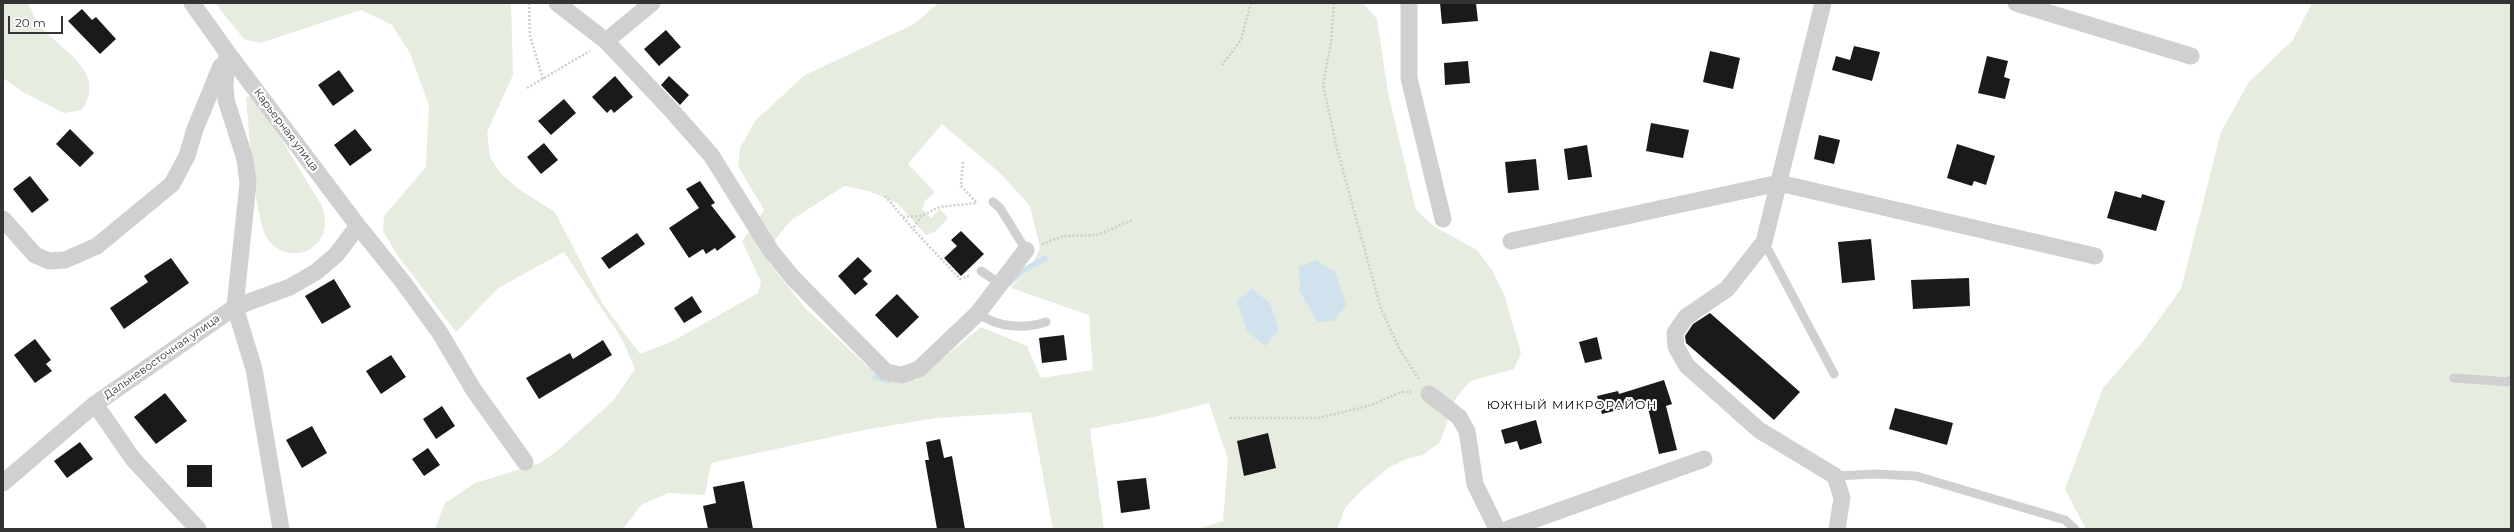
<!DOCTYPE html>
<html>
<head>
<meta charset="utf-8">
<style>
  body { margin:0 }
  #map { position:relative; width:2514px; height:532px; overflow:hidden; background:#fff; font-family:Montserrat,sans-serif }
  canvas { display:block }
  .frame { position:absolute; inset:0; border:4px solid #333; pointer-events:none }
  .scale { position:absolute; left:8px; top:16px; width:55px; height:18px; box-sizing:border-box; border:2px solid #333; border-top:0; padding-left:5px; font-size:12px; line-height:14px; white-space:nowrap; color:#333; -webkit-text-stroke:3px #fff; paint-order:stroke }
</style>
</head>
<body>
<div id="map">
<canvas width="2514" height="532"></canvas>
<div class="frame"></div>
<div class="scale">20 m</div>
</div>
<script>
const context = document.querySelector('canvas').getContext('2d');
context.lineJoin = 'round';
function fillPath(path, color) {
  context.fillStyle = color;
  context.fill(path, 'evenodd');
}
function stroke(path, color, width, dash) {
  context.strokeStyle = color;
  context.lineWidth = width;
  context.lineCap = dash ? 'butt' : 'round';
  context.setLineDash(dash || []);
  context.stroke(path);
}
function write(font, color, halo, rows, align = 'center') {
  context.font = font + ' Montserrat,sans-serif';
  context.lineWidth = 4;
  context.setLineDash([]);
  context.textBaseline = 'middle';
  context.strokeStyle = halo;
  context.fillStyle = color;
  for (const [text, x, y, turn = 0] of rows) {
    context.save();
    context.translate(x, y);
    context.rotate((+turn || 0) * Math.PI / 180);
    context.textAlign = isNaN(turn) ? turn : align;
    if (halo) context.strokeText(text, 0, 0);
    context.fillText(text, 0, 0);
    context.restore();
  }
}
fillPath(new Path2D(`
  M3 3H28C32 11 35 21 41 27 64 53 107 72 82 110L64 113 23 92 3 78Z
  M215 3H511L513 75 487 132 490 157 500 173 520 190 555 212 602 303 640 354 673 341 758 293 761 282 742 241 764 210 738 166 740 148 755 121 805 75 914 24 939 3H1363L1377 19 1388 93 1416 210 1435 227 1477 250 1492 270 1504 294 1521 353 1514 369 1470 381 1456 398 1440 442 1423 455 1406 459 1387 469 1362 490 1345 508 1337 529H1198L1223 521 1228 459 1209 403 1158 416 1090 429 1104 529H1053L1031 412 935 418 859 431 711 463 705 495 668 493 641 505 623 529H435L445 503 475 483 540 463 557 451 613 401 635 369 622 339 564 252 498 288 456 332 398 256 383 231 384 216 426 167 429 105 410 53 392 25 361 10 260 43 244 39ZM942 124 1000 173 1030 206 1040 248 1033 263 1011 288 1089 315 1093 370 1041 378 1027 346 981 327 916 380 888 377 867 366 805 308 769 263 768 249 790 221 844 186 869 191 897 203 926 235 935 232 948 218 940 209 931 218 922 209 925 201 935 192 908 164Z
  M2312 3H2511V529H2086L2065 489 2103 388 2141 344 2181 289 2221 132 2249 82 2293 40Z
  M255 96 322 206C323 212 326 219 325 225 322 253 289 263 270 242 254 225 249 125 246 97Z`), '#e6ecdf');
fillPath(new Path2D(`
  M1316 260 1336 273 1346 305 1334 321 1318 322 1300 292 1299 267Z
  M1252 288 1270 304 1279 330 1265 346 1247 331 1237 301Z`), '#cfe2ee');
stroke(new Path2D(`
  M1010 283 1021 272 1045 258
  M875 377 888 381`), '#cfe2ee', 5.5);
fillPath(new Path2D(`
  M1440 3H1476L1478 21 1442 24Z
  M82 9 92 20 96 17 116 39 100 54 68 21Z
  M666 30 681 47 659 66 644 49Z
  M1854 46 1880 52 1872 81 1832 70 1836 56 1850 60Z
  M1710 51 1740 58 1733 89 1703 82Z
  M1987 56 2008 61 2004 77 2010 79 2005 99 1978 93Z
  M1468 61 1470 83 1445 85 1444 63Z
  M339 70 354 91 333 106 318 85Z
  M615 76 633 97 614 113 611 109 607 113 592 97Z
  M669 76 689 95 680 105 661 85Z
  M564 99 576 113 551 135 538 121Z
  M1651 123 1689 130 1683 158 1646 151Z
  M70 129 94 153 80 167 56 144Z
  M355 129 372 150 350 166 334 145Z
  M1819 135 1840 140 1834 164 1814 159Z
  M544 143 558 160 541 174 527 157Z
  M1957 144 1995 156 1986 185 1974 181 1972 186 1947 178Z
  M1587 145 1592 177 1568 180 1564 149Z
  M1536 159 1539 190 1508 193 1505 162Z
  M30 176 49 200 32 213 13 189Z
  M700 181 715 203 711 205 736 237 717 251 715 248 706 254 703 249 689 258 669 228 699 208 686 189Z
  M2115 191 2141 198 2142 194 2165 201 2156 231 2107 218Z
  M961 231 984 254 961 276 944 258 957 246 951 240Z
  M637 233 645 244 609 269 601 258Z
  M1871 239 1875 280 1842 283 1838 242Z
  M858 257 872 271 863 279 868 284 855 295 838 276Z
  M171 258 189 283 124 329 110 308 148 282 144 276Z
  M1969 278 1970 306 1913 309 1911 280Z
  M334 279 351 307 322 324 305 296Z
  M897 294 919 317 897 338 875 315Z
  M692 296 702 312 684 323 674 308Z
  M1710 313 1800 392 1774 420 1686 343 1685 336 1693 324Z
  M1064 335 1067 360 1042 363 1039 338Z
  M1597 337 1602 359 1585 363 1579 342Z
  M35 339 51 360 46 364 52 371 35 383 14 355Z
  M603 340 612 355 539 399 526 378 570 353 573 359Z
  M391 355 406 377 381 394 366 371Z
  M1664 380 1672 404 1666 406 1677 450 1659 454 1649 412 1644 403 1602 414 1597 396 1618 391 1619 394Z
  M165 393 187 421 156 444 134 417Z
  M442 406 455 426 436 439 423 419Z
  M1895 408 1953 423 1947 445 1889 429Z
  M1536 420 1542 443 1520 450 1517 441 1505 444 1501 430Z
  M312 426 327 453 302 468 286 440Z
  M1268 433 1276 468 1244 476 1237 441Z
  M940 439 944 458 952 456 965 529H937L925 460H929L926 442Z
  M80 442 93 459 67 478 54 461Z
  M428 448 440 465 424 476 412 459Z
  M187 465H212V487H187Z
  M1146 478 1150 509 1121 513 1117 481Z
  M744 481 753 529H708L703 506 716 503 713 487Z`), '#1a1a1a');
stroke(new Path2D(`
  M529 3 530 36 543 79
  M1334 3 1331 43 1323 84 1337 149 1381 309 1400 350 1420 381
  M1222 65 1241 40 1251 3
  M527 88 590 51
  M963 162 961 186 977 203
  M885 196 913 229
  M903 217 920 216
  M1042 244 1063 236 1097 235 1133 220
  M969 276 960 279 913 229 921 216 940 207 977 203
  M1230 418H1319L1372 405 1401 392H1413`), '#cdcdcd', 2.5, [2, 2]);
stroke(new Path2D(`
  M993 202 1000 208 1026 250
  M1764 242 1834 374
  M981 271 999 283
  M978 313C997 328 1025 329 1046 322
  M2454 378 2510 382 2511 380
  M1835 476 1875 474 1916 476 2065 520 2075 529`), '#d0d0d0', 9);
stroke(new Path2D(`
  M557 3 606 41 673 112 711 155 771 251 793 278 886 372 902 375 919 369 978 313 1026 250
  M1409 3V78L1443 219
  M1823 3 1764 242 1727 289 1686 317 1675 333 1676 347 1687 366 1759 430 1835 476 1842 498 1837 529
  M2016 3 2191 56
  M606 41 652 3
  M227 52 225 86 226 100 245 159 248 183 235 307 254 369 281 529
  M3 219 35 255 49 261 65 260 97 246 172 184 187 156 195 129 221 66
  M358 226 403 282 440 333 473 389 525 462
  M1511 241 1779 183 2095 256
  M1429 394 1459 417 1467 431 1475 484 1497 529
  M95 404 133 459 198 529
  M3 483 95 404 235 307 290 287 316 272 336 255 358 226 227 52 192 3
  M1508 529 1704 459`), '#d0d0d0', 17);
write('11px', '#333', '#fff', [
  ["Карьерная улица",286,130,53],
  ["Дальневосточная улица",162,357,-35]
]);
context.letterSpacing = '1px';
write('12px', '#000', '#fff', [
  ["ЮЖНЫЙ МИКРОРАЙОН",1572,405]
]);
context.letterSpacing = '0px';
</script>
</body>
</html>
